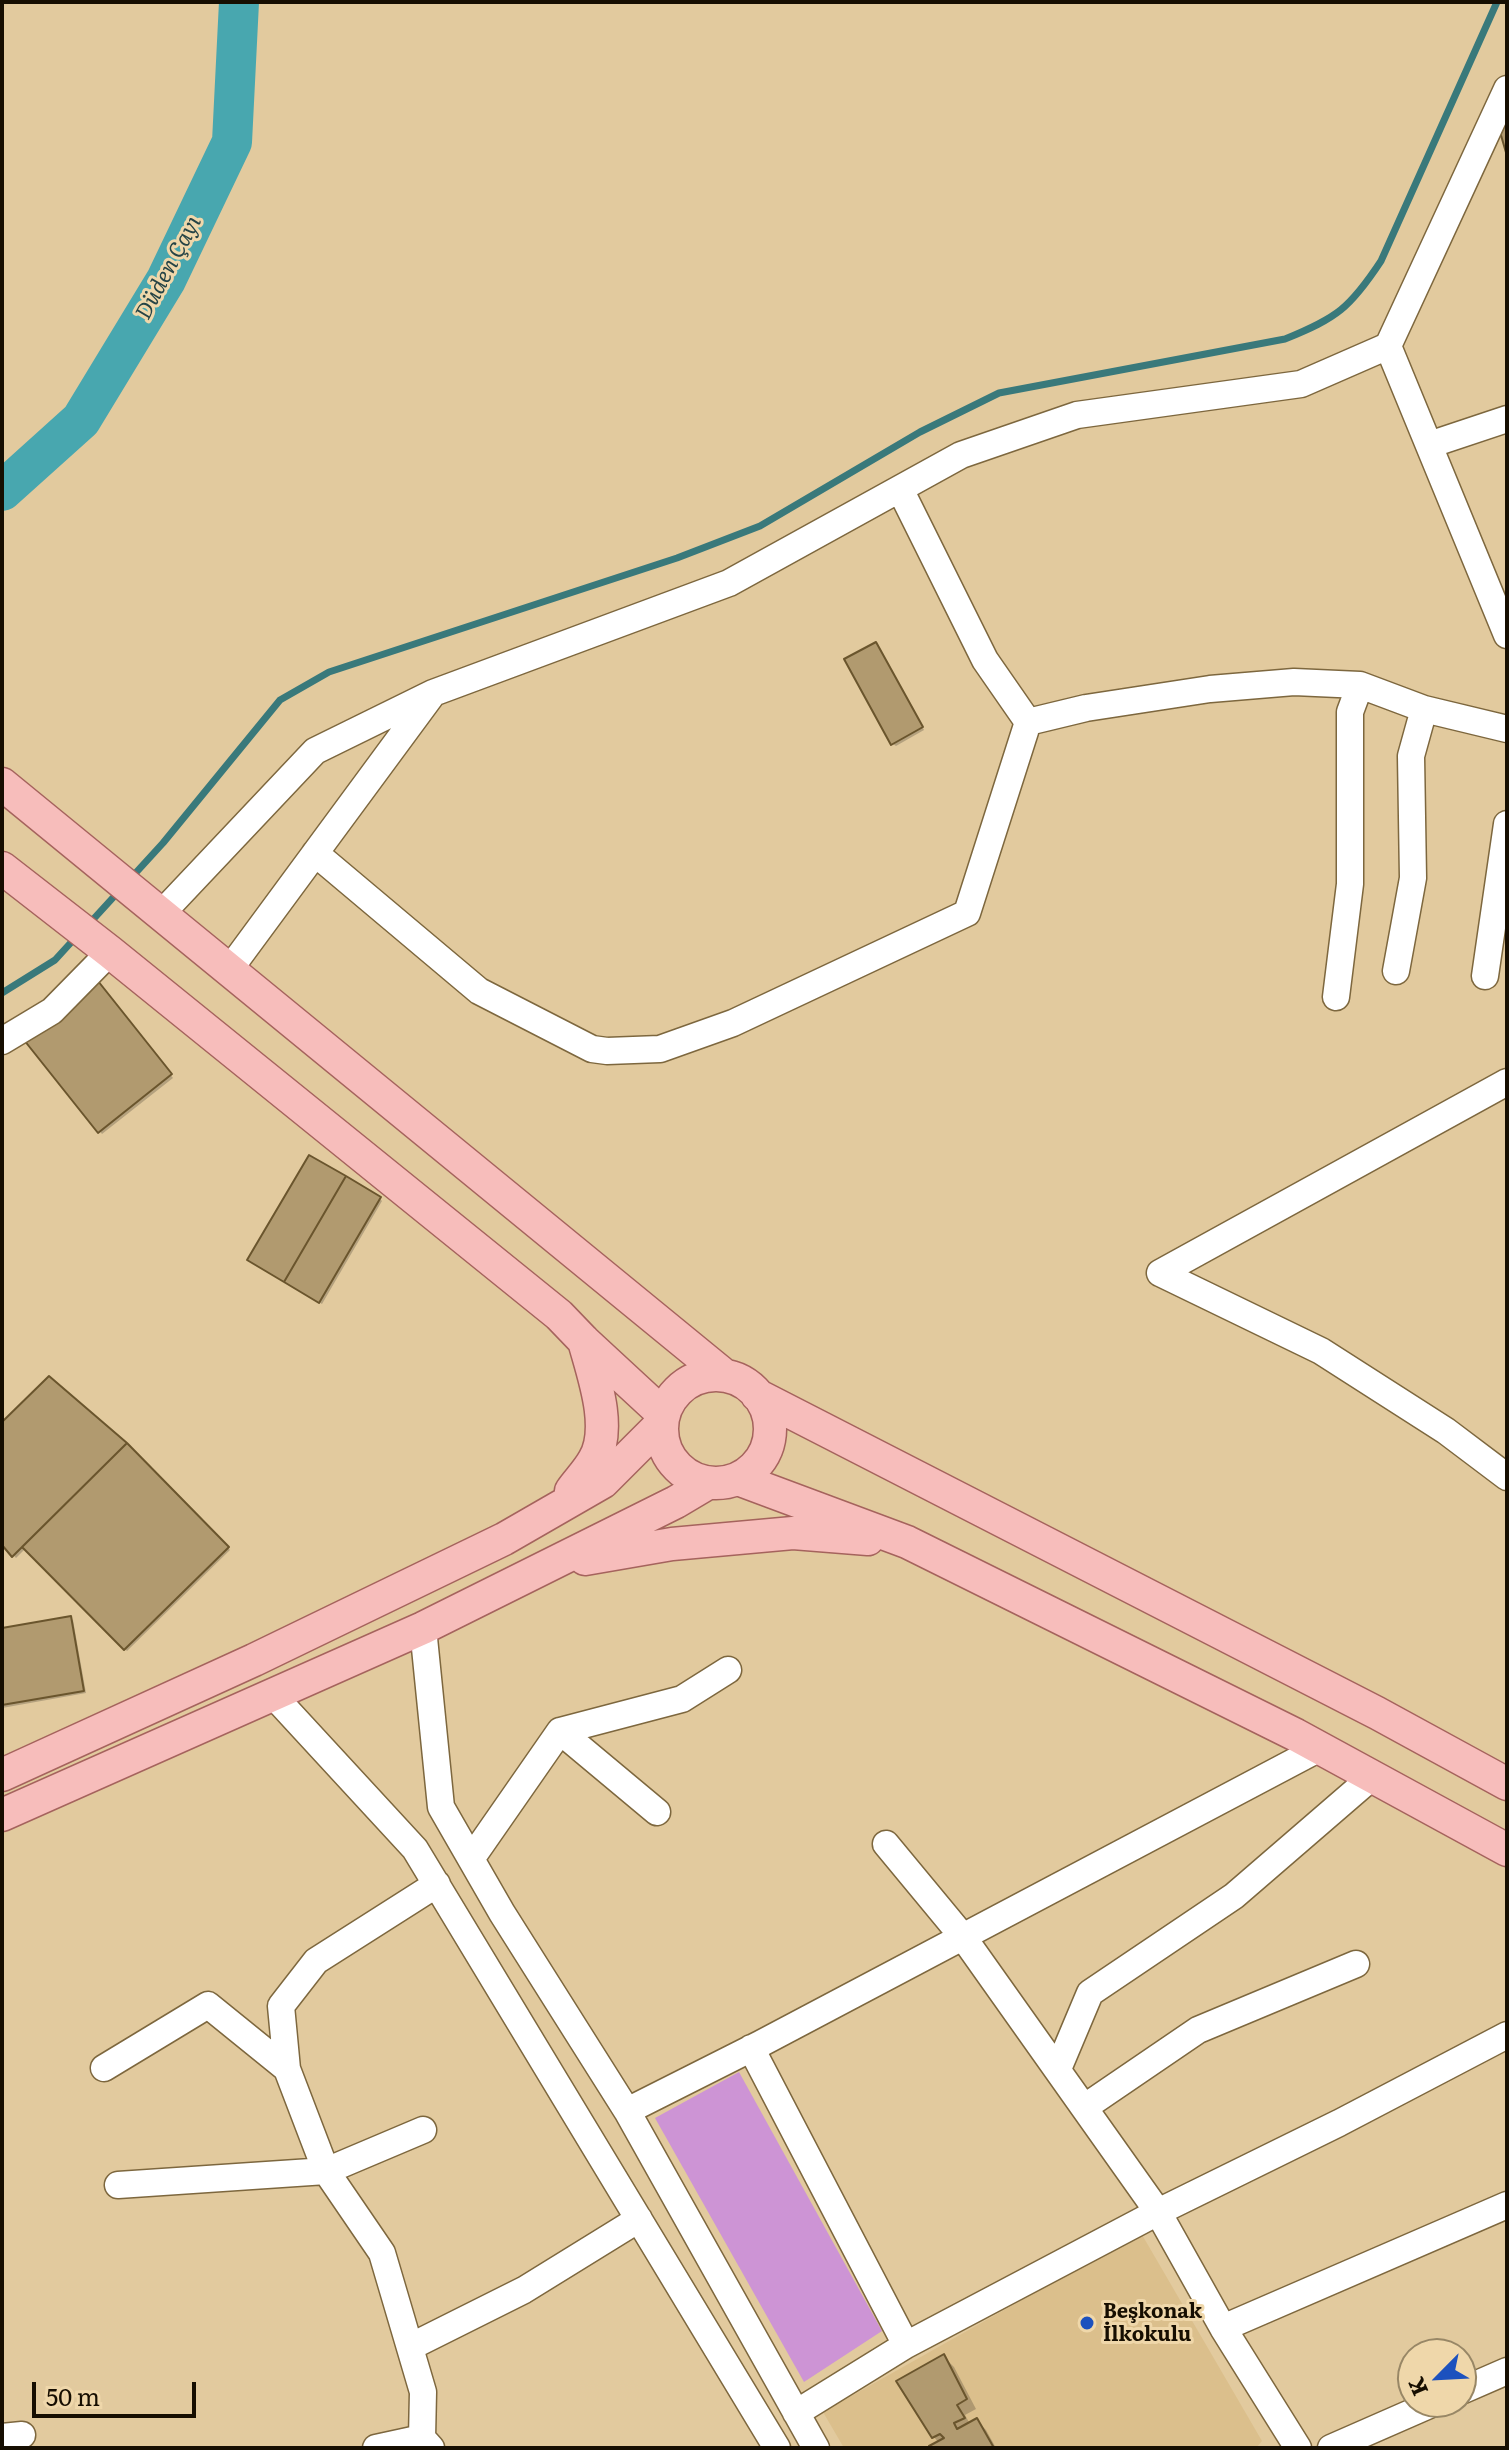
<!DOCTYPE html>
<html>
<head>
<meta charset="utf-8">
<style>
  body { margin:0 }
  #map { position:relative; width:1509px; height:2450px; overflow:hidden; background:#e2ca9e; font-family:Literata,serif }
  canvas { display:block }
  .frame { position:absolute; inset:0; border:4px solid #160e01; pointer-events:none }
  .north { position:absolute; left:1397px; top:2338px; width:80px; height:80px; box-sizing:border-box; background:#efd7aa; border:2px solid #988766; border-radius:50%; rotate:246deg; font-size:22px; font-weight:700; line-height:32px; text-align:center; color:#160e01 }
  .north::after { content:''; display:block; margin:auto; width:28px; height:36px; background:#1c51be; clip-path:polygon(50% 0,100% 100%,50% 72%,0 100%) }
  .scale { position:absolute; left:32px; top:2382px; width:164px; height:36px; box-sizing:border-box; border:4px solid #160e01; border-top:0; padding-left:10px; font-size:24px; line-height:28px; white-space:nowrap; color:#160e01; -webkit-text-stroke:6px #efd7aa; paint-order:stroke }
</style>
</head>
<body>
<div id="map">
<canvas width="1509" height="2450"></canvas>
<div class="frame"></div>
<div class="north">K</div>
<div class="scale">50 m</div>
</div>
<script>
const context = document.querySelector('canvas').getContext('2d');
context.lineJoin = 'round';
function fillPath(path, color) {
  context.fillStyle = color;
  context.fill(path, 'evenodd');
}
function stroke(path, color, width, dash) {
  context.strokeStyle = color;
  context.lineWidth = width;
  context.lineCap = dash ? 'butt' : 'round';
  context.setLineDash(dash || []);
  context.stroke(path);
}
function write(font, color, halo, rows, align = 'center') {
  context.font = font + ' Literata,serif';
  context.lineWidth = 6;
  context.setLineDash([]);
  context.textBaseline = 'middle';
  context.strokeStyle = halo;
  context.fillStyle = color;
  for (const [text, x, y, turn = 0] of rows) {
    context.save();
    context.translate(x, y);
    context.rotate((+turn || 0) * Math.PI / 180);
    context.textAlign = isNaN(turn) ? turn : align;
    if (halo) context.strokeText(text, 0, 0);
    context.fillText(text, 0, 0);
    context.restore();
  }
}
fillPath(new Path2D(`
  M1141 2233 1262 2441 1256 2448H844L823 2412Z`), '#dbbf8c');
fillPath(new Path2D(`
  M739 2072 882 2331 804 2382 655 2118Z`), '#cd94d5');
fillPath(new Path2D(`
  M878 647 924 730 896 746 893 744Z
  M98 984 173 1078 102 1134 27 1041Z
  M380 1199 382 1201 322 1304 252 1263Z
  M2 1425 126 1445 230 1550 127 1651 26 1548 16 1558 2 1542Z
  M70 1618 73 1620 86 1693 2 1708V1630Z
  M944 2357 954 2367 976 2409 965 2415 970 2424 976 2420 986 2430 996 2448H932L939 2443 934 2437Z`), '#0003');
stroke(new Path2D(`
  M131 878 163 843 280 700 329 672 677 558 760 526 920 432 999 393 1285 339C1337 318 1350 308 1381 261L1497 2
  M88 925 120 890
  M2 993 55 960 76 937`), '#39797b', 7);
stroke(new Path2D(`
  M2 491 81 420 166 280 232 142 239 2`), '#48a7af', 40);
const building = new Path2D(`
  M1507 105V156L1498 125Z
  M876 642 923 727 891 745 844 659Z
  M98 981 172 1074 98 1133 24 1040Z
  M309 1155 346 1176 284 1282 247 1260Z
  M346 1176 381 1197 319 1303 284 1282Z
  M49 1376 127 1443 12 1557 2 1545V1422Z
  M127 1443 229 1547 124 1650 22 1547Z
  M71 1616 84 1691 2 1705V1628Z
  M944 2354 967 2399 957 2405 965 2418 954 2423 957 2429 977 2418 994 2448H930L929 2446 944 2438 940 2434 932 2438 896 2381Z`);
fillPath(building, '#b19a6f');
stroke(building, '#6a552d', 2);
const minor = new Path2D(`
  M1388 346 1507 635
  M1429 445 1507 419
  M900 489 985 660 1028 722 1086 708 1210 689 1294 682 1360 685 1424 709 1507 729
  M315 853 479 991 592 1049 607 1051 660 1049 733 1023 967 913 1028 722
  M161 914 315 751 433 693 729 583 961 455 1077 415 1301 384 1388 346 1507 89
  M229 970 431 696
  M1396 971 1413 878 1411 756 1424 709
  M1485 976 1507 824
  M1336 997 1350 884V712L1360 685
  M2 1041 52 1011 110 952
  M1160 1273 1321 1351 1446 1431 1507 1477
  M1160 1273 1507 1082
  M423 1628 441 1807 502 1913 627 2111 816 2448
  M273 1695 415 1849 777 2448
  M560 1731 657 1812
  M886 1844 963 1937 1158 2212 1223 2328 1298 2448
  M471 1859 560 1731 682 1699 728 1670
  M751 2048 906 2345
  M104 2068 208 2005 287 2069
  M1058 2069 1090 1993 1234 1896 1373 1776
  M1085 2107 1198 2030 1356 1964
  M627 2111 760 2044 1320 1748
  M118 2185 326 2171 423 2130
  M1223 2328 1507 2205
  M410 2347 524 2290 639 2219
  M1461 2391 1507 2371
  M796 2413 906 2345 1158 2212 1339 2123 1507 2035
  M2 2437 22 2435
  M422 2438 423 2392 382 2253 326 2171 287 2069 281 2006 316 1961 437 1884
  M376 2448 422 2438 431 2448
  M1331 2448 1436 2402`);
const major = new Path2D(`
  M2 784 724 1375
  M2 868 110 952 559 1315 584 1341 664 1415
  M662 1429a54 54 0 1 1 108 0a54 54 0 1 1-108 0Z
  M757 1395 1377 1713 1507 1784
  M738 1479 907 1542 1296 1735 1507 1850
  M571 1491C578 1481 588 1471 594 1460 613 1428 593 1374 584 1341
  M585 1559 672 1544 793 1533 868 1539
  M2 1775 254 1660 504 1539 603 1482 661 1424
  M2 1815 423 1628 676 1502 708 1483`);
stroke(minor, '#7d673e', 29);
stroke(major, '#a5635d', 35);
stroke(minor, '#fff', 26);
stroke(major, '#f7bdbb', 32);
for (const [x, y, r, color] of [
  [1087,2323,8,"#1c51be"]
]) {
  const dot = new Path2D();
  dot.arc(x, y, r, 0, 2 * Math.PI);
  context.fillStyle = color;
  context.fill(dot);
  stroke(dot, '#efd7aa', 3);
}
write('bold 20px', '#160e01', '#efd7aa', [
  ["Beşkonak",1103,2312],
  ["İlkokulu",1103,2335]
], 'left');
write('italic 22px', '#264446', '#efd7aa', [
  ["Düden Çayı",169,268,-62]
]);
</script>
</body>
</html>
